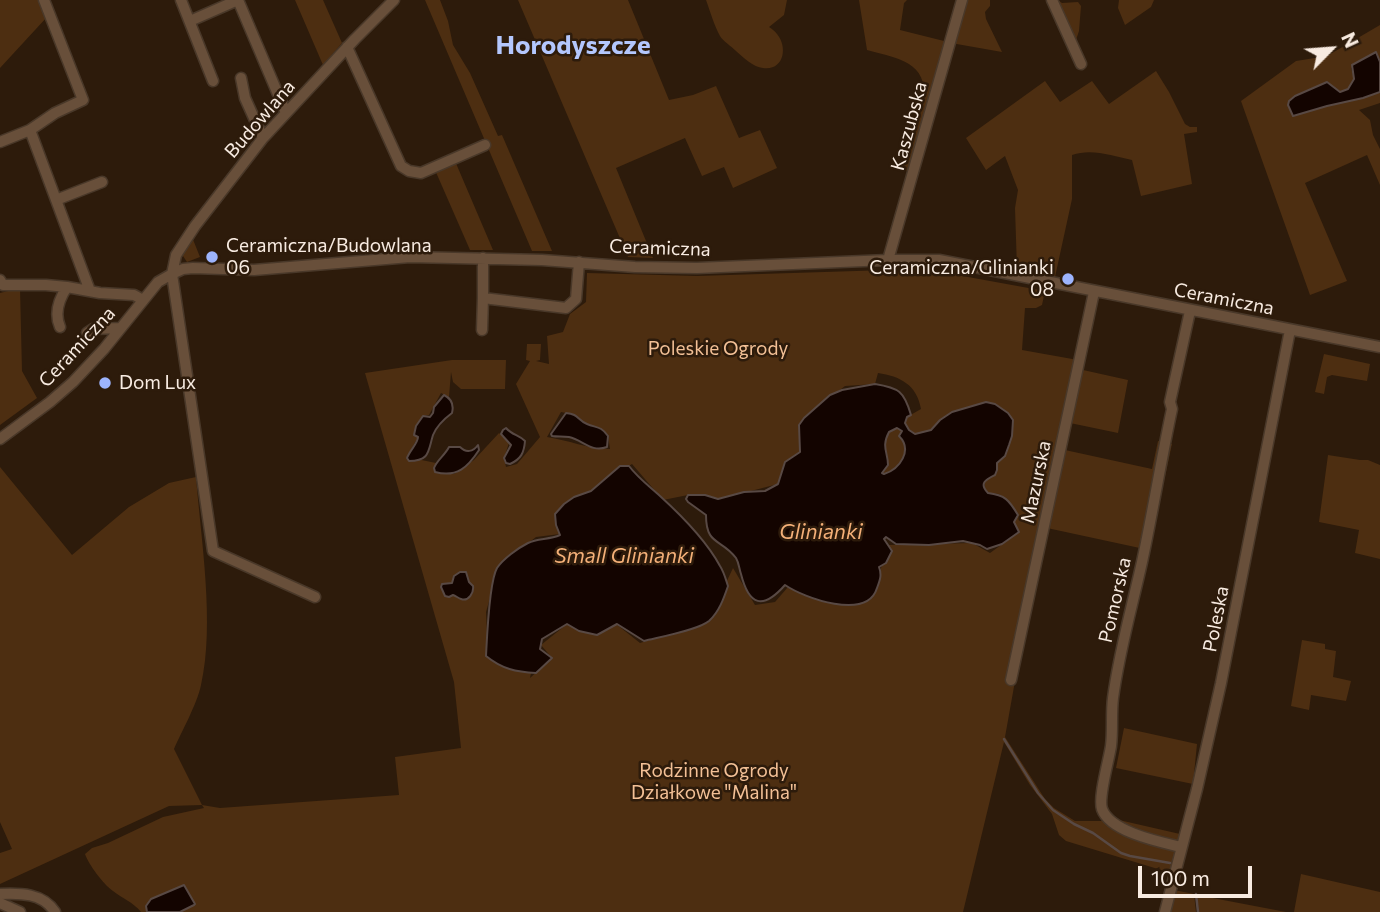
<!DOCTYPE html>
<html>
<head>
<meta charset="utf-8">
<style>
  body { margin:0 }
  #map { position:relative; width:1380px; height:912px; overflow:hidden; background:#2d1b0b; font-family:Commissioner,sans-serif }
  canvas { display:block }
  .north { position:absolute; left:1296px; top:14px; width:70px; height:70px; -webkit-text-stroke:5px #2d1b0b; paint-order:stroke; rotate:65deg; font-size:19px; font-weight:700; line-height:28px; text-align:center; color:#f8ebe1 }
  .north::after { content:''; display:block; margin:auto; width:24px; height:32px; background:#f8ebe1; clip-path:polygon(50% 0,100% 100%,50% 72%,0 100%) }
  .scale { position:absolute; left:1138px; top:866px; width:114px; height:32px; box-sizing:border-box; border:4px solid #f8ebe1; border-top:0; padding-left:9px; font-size:21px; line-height:24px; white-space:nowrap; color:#f8ebe1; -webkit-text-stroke:5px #2d1b0b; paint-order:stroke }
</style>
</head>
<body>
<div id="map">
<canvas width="1380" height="912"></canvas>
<div class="north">N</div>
<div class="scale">100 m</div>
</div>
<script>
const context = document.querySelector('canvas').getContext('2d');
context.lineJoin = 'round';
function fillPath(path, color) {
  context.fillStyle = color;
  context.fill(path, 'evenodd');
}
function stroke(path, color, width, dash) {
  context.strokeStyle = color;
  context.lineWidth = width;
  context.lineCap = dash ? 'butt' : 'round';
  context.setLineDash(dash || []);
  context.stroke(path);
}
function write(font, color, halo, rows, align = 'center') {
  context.font = font + ' Commissioner,sans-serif';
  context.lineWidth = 5;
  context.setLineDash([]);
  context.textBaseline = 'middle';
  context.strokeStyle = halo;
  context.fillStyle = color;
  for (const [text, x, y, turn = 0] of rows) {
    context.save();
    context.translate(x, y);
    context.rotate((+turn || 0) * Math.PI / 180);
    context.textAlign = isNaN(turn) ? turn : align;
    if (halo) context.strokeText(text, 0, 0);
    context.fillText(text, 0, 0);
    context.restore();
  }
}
fillPath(new Path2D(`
  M0 0H41L47 17 0 68Z
  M295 0H323L342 43 323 65Z
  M425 0H440L448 21 453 45 470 73 498 136 502 135 552 251H532Z
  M518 0H628L669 100 693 95 716 86 739 138 760 130 777 168 733 188 724 167 702 176 685 138 616 168 653 258 628 257Z
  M706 0H787L784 15 769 27C772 29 775 31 777 34 788 47 784 71 763 68 753 67 744 58 736 51 731 46 723 41 720 36 714 25 710 11 706 0Z
  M859 0H907L904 3 900 30 948 42 913 173 893 166 902 164 906 157 924 93C925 60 891 57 867 50Z
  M965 0H990V6L985 12 986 19 1002 52 951 43Z
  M1058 0 1062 3 1078 2 1081 6 1079 31 1075 43Z
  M1119 0H1154L1151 7 1125 25 1118 8Z
  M1380 25V62L1376 53 1351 68 1354 79 1348 89 1340 92 1330 84C1314 85 1298 93 1288 105L1294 116 1327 106 1363 98 1380 92V103L1359 110 1370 120 1373 135 1380 149V185L1367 155 1305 183 1347 281 1310 295 1241 101 1296 61 1327 56Z
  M1156 71 1169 92 1185 124 1190 127H1197V132L1184 134 1192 184 1141 196 1132 160C1112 156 1092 148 1072 155V199L1055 277 1017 269 1015 208 1018 190 1005 156 986 170 966 138 1045 81 1060 102 1092 81 1109 104Z
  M455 161 493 250H470L435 170Z
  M192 237 200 257 187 262 183 256 180 254Z
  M888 270 946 273 1045 291 1042 305 1036 308H1025L1022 350 1078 360 1037 558 1005 737 1045 799 1054 808 1075 821H1105L1106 817 1180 834 1171 873 1066 841 1059 835 1052 814 1030 785 1004 742 963 912H141C133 902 123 899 113 891 103 884 89 865 85 854L92 848 108 843 163 817 204 808 202 805 169 806 0 884V853L12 849 0 822V467L72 555 129 507 169 483 196 477C201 540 215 624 201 685 197 704 182 731 174 749L202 805 220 808 399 795 395 757 461 748 454 682 365 373 452 360H506L505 389H461L453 382 451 372 449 397 441 393 429 415 423 416 415 435 418 437 407 457 436 463V472L454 474 474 460 499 433 509 443 504 458 506 467 517 464 540 437 516 384 530 361 526 360 527 344H541L540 360 536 361 549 364 547 336 563 332 570 314 586 302 587 273 697 276ZM878 373C900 376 917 385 921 409L907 417 905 423 909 430 915 434 931 430 940 420 985 402 1013 420 1012 436 997 463C994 474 978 480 988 493L999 494 1012 505 1013 522 1019 532 990 553 972 543 889 545 870 600 839 605 788 587 775 602 755 605 733 568 708 621 640 643 616 624H567L541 645 552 658 530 678 531 673 488 658 486 612 499 566 536 537 560 534 591 491 600 483 632 464 663 500 688 495 712 501 778 484 785 462 800 452 813 411 845 386 875 384ZM561 412 566 413 608 436 610 449C588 449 568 440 547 437Z
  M20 288 22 371 37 398 0 425V293Z
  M1324 354 1370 364 1367 381 1332 375 1327 377 1324 394 1315 392Z
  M1083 370 1128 380 1118 433 1070 423Z
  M897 428 902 431C903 436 907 443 906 449 905 460 895 471 885 474L881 473 886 469 884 442 889 432Z
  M1158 441 1172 444 1149 550 1047 528 1065 450 1152 469Z
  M1328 455 1360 460H1368L1380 465V559L1355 553 1359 530 1319 522Z
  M1302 640 1325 644V649L1336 651 1333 677 1351 681 1346 701 1311 695 1309 710 1291 706Z
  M1124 728 1197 744 1193 784 1116 768Z
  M1301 874 1380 892V912H1294Z
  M1174 890 1194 894 1196 912H1169Z
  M1197 895 1286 912H1199Z`), '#4d2e11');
const water = new Path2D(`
  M1376 52 1380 62V92L1363 98 1327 106 1293 116 1288 105 1289 101 1295 96 1327 82 1340 92 1348 89 1354 79 1352 65Z
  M875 384C899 388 904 391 911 415L907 417 905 423 909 430 915 434 931 430 940 420 952 412 986 402 995 404 1008 413 1013 420 1012 436 1009 445 1005 456 997 463V470L995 475C987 479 978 483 988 493 1005 495 1009 500 1018 515L1014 522 1019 532 1002 544 987 549 980 545 963 541 929 545 896 544 886 537 884 539 892 551 886 563 879 567C882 575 880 580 877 588 867 621 804 598 785 585 763 610 749 606 741 574 739 568 739 563 736 558 721 538 706 546 706 515L688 502 686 499 688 495H705L718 499 744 492 765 491 778 484 785 462 800 452 799 425 804 418 830 395 842 390ZM897 428 902 431 899 436C913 450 900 469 884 474L882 473 888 465C888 452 881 447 889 432Z
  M444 395C452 399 454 405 452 413 444 419 437 425 433 435 428 451 430 461 409 461L407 458C410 450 418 443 418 437L414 435 416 426 423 416 430 417 433 413 434 407Z
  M566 413C579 414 577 420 587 424 597 428 601 426 608 436L607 447C591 453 583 440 569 437 563 436 557 437 552 436L551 434Z
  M506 428C512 435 519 435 525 441 524 453 521 459 510 464L506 463 504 458 511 445 501 434 503 430Z
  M478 445 479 450C468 467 457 478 435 472L434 468C437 460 445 455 449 447H460C466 453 473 452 478 445Z
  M620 466H629C638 478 649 486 660 496 682 516 706 540 720 566 724 572 726 580 728 586 724 598 719 612 709 621 698 630 660 637 644 641L617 624 597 635 579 631 567 624 542 639 540 649 552 658 536 673C516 672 502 669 486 656 487 638 489 582 497 568 503 559 518 548 528 543 538 538 549 540 560 535L556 525 555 514 564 504 574 497 591 491Z
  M460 572H466L469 582 473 586C474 592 469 602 461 599 458 598 456 596 453 595L449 597 445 596 441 587 442 584 452 583 454 576Z
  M184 885 195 904 194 905 180 912H147L146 906 151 899Z`);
fillPath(water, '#130400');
stroke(water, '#584944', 2);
stroke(new Path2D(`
  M1004 739 1038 793 1053 810 1074 824 1093 833 1121 853 1130 856 1170 863
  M1196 894 1198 912`), '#584944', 2.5);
const minor = new Path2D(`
  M181 0 213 81
  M238 0 286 113
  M1052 0 1081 64
  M190 21 238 0
  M347 47 401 166 409 171 421 173 485 145
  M241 78 245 98 263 138
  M30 130 90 291
  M0 142 30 130 55 113 83 100 44 0
  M56 200 102 182
  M483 258V298L566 308 576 299 579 262
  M888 260 962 0
  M0 280 3 285H46L67 287 100 293 134 295 143 300
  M60 327C54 313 59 299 67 287
  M482 330 483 298
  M87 333 93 329 120 328
  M0 439 50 402 73 382 104 349 158 282 172 274 183 269 193 268 254 270 410 257 542 260 635 267 697 268 888 260H939L1380 347
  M315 597 213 551 172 274 176 255 195 226 263 138 355 39 394 0
  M1011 680 1094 292
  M1181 847C1160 842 1110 832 1102 809 1098 797 1109 760 1111 746 1113 730 1111 714 1113 698 1119 652 1132 607 1142 562 1153 511 1161 460 1172 409L1170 402 1190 311
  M0 894C20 893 43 893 55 912
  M0 903 20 912
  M1165 912 1197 789 1221 683 1290 330`);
stroke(minor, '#493829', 13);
stroke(minor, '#684f3a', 10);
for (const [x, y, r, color] of [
  [212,257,7,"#9db4fd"],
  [1068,279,7,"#9db4fd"],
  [105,383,7,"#9db4fd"]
]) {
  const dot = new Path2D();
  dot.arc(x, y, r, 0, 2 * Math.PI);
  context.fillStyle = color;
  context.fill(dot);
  stroke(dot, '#2d1b0b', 2.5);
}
write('19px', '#f8ebe1', '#2d1b0b', [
  ["Budowlana",260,119,-49],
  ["Kaszubska",909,126,-75],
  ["Ceramiczna",660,248,2],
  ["Ceramiczna",1224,299,11],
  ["Ceramiczna",77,347,-47],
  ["Mazurska",1036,482,-78],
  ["Pomorska",1115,600,-77],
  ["Poleska",1216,619,-79]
]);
write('19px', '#f8ebe1', '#2d1b0b', [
  ["Ceramiczna/Budowlana",226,246],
  ["06",226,268],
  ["Ceramiczna/Glinianki",1054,268,"right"],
  ["08",1054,290,"right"],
  ["Dom Lux",119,383]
], 'left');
write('19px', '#f3c096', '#2d1b0b', [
  ["Poleskie Ogrody",718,349],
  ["Rodzinne Ogrody",714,771],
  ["Działkowe \"Malina\"",714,793]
]);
write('italic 21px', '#f4b078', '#2d1b0b', [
  ["Glinianki",821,532],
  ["Small Glinianki",624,556]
]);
write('bold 26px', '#b4c7fd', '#2d1b0b', [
  ["Horodyszcze",573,45]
]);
</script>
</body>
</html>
